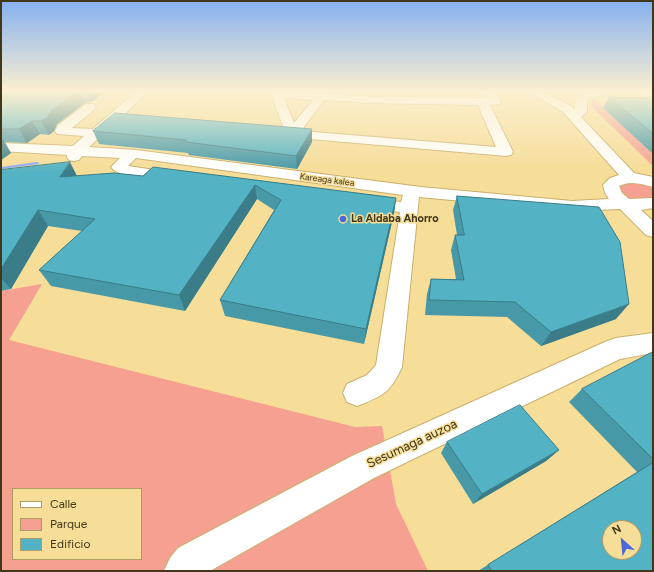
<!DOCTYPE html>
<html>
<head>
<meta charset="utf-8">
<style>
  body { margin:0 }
  #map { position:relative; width:654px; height:572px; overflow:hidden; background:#f6dd98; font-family:Figtree,sans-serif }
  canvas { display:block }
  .frame { position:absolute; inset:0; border:2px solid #41371b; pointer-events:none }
  .legend { position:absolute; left:12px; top:488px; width:130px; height:72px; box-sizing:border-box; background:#f6dd98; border:1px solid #ae9b66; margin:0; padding:5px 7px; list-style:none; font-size:12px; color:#41371b }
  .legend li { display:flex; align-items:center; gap:8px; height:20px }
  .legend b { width:20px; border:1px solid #ae9b66 }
  .north { position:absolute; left:602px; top:520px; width:40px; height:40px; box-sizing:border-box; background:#f6dd98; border:1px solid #ae9b66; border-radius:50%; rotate:333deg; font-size:11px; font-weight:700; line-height:16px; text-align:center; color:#41371b }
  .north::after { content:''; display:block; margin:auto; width:14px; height:18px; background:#4e68dc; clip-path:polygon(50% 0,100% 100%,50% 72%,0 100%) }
</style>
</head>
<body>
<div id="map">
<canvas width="654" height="572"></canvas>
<div class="frame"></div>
<ul class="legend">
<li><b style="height:5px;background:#fff"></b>Calle</li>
<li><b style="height:11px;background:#f5a091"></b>Parque</li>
<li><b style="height:11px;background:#53b2c3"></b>Edificio</li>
</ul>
<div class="north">N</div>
</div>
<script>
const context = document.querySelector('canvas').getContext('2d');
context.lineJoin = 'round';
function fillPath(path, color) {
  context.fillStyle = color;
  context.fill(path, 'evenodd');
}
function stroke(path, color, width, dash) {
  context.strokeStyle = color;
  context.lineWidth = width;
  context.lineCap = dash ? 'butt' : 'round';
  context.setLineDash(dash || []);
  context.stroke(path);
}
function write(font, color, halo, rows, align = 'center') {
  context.font = font + ' Figtree,sans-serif';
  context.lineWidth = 3;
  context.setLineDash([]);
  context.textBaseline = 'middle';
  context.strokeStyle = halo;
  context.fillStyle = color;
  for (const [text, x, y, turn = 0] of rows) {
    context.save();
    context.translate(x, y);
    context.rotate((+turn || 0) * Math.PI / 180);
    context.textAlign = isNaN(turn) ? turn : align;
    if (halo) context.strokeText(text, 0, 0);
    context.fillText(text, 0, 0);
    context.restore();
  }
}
fillPath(new Path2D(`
  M593 98 653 154V166L592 107 591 104Z
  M628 183H642L653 185V199L629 201 619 192 621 186Z
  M42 284 9 340 355 427 382 426 396 504 428 571H1V291ZM13 489H141V559H13Z`), '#f5a091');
fillPath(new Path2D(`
  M37 162 39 163V164L1 169V167Z`), '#90a9fb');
const minor = new Path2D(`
  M135 92H148L89 147 136 150 421 187 572 201 609 199 605 193 603 185 610 178 619 175 563 112 529 92H544L571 106 575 110C575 107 574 101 576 98 584 88 639 92 653 92V96C633 96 605 90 587 101V112L581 117 634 173 653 177V187C642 184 630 180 619 186L622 193 629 199 653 198V208L641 210 653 221V237L646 235 620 209 572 211 419 197 402 367C390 393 383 396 357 406L347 402 343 393 347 384 367 375 376 365 400 212 360 207 357 203 360 199 366 198 401 202 403 195 136 158 128 166 181 174 183 177 181 180 175 182 121 174 114 170 111 167 120 158 82 156 79 160 74 161 69 160 67 157V155L1 151V143L73 146 84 136 57 134 55 131 58 125 86 104H94L96 107 94 110 72 128 93 129Z
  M273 92H300L371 97 487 98 484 92H496L501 102 499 104 490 105 513 152 511 155 506 156 287 137 271 94ZM284 98 313 100 294 123ZM324 100 371 103 478 105 496 147 301 131Z
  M653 333V353L620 359 374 478 210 571H164L170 558 178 548 352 456 607 341 616 338Z`);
stroke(minor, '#c9b06c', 2);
fillPath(minor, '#fff');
fillPath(new Path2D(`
  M1 92H105L91 102 85 103 57 124 54 131 49 135 40 134 27 143 4 142 11 153 1 160Z
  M609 97 653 98V154L603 108Z
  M93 131 312 142 297 169 189 155 188 153 99 144Z
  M153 167 396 198 394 213 364 344 225 316 220 300 274 210 257 199 185 311 51 286 39 270 82 231 48 226 11 289 1 291V170L77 176H143Z
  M457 196 616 319 541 346 507 317 425 315 427 294 431 279H456L451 250 455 235H457L453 210Z
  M653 352V571H478L637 472 569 402 582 389Z
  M447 442 559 450 546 461 473 504 441 453Z`), '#4799a8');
fillPath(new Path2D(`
  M78 92H80L85 103 57 124 54 131 49 135 41 121 51 111Z
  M87 92H105L91 102Z
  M32 121 40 134 27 143 19 129Z
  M312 129V142L297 169 296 156Z
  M3 139 11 153 1 160V140Z
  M70 162 77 176 60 177Z
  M255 185 257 199 185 311 179 295Z
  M396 198 394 213 364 344 366 329Z
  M38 210 48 226 11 289 1 278V269Z
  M629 304 616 319 541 346 551 332Z
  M559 450 546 461 473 504 482 494Z`), '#3a7d88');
const building = new Path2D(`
  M1 92H78L51 111 47 118 41 121H32L19 129H1Z
  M609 97 653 98V133Z
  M115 113 312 129 296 156 186 142V140L93 131Z
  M70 162 60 177 114 173 143 176 153 167 396 198 366 329 220 300 281 200 255 185 179 295 39 270 95 219 38 210 1 269V170Z
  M457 196 599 207 620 242 629 304 551 332 515 302 429 300 431 279 464 280 455 235H464Z
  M653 352V459L582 389Z
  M520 405 559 450 482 494 447 442Z
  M653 463V571H492L488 565ZM610 528H634V552H610Z`);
fillPath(building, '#53b2c3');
stroke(building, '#3a7d88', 1);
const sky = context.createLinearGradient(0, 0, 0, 172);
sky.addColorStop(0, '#85b0f0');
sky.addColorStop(0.53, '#fbf0d1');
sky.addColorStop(1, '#fbf0d100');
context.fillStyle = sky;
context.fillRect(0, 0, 654, 172);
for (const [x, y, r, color] of [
  [343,219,4,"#4e68dc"]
]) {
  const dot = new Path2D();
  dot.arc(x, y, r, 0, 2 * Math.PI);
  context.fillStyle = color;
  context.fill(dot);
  stroke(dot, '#f6dd98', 1.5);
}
write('9px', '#41371b', '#f6dd98', [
  ["Kareaga kalea",327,180,7]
]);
write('bold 11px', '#41371b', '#f6dd98', [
  ["La Aldaba Ahorro",351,219]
], 'left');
write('13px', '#41371b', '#f6dd98', [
  ["Sesumaga auzoa",412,444,-25]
]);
</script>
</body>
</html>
